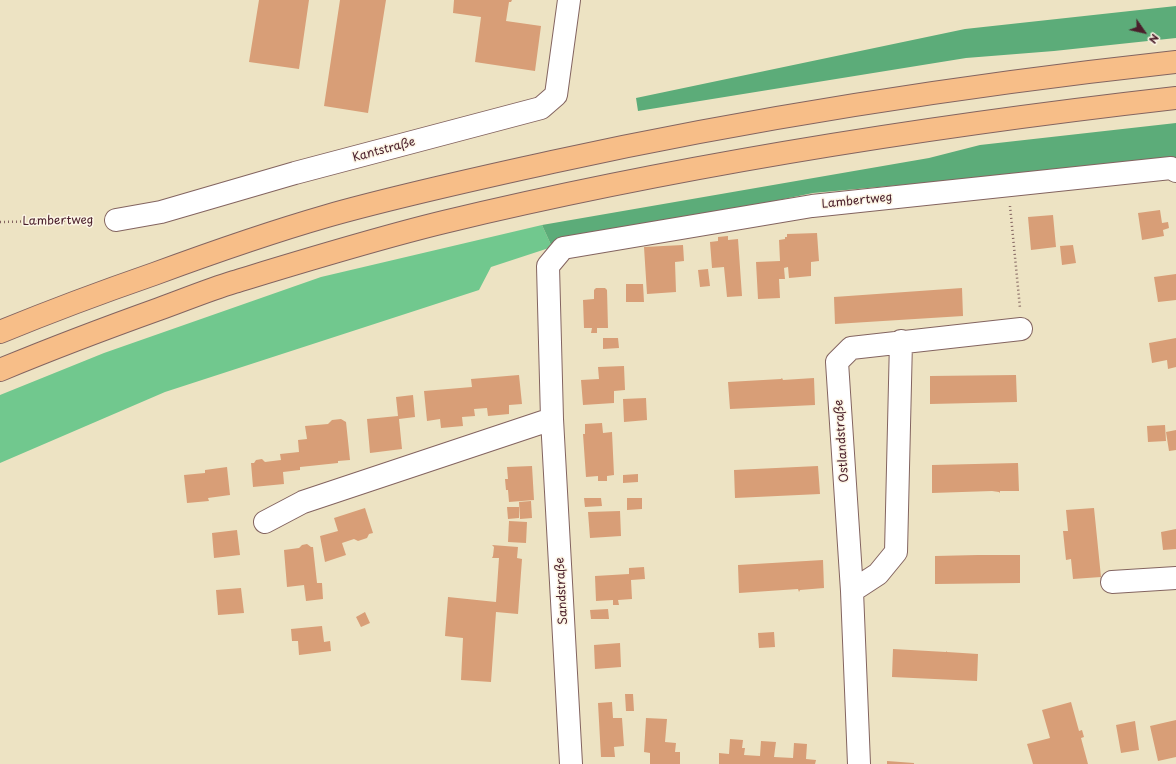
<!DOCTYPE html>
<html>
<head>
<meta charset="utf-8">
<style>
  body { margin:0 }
  #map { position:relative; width:1176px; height:764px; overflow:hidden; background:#ede3c3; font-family:"Playpen Sans",sans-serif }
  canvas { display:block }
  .north { position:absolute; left:1124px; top:12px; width:40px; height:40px; -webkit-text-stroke:3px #fcf5e5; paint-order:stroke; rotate:124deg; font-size:11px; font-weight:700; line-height:16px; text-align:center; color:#4a1f2b }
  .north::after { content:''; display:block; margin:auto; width:14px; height:18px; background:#4a1f2b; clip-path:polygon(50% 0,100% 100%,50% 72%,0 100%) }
</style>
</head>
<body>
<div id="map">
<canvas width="1176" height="764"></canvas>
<div class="north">N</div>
</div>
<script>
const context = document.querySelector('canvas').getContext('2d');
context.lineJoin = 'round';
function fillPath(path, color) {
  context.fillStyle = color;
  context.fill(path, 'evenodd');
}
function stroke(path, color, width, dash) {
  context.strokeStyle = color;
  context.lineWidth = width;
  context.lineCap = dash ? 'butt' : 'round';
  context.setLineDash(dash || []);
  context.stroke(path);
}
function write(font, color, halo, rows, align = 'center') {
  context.font = font + ' "Playpen Sans",sans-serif';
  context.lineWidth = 3;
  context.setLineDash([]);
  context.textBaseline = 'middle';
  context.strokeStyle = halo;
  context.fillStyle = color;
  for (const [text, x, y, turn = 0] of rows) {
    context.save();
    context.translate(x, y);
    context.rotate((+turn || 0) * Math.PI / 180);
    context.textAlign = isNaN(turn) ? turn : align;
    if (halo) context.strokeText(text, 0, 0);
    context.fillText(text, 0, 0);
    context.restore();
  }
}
fillPath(new Path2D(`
  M542 225 552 247 491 267 479 290 165 392 0 463V395L104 353 321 277Z`), '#71c88e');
fillPath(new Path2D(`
  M1176 6V38L1054 51 966 58 638 111 636 98 965 29Z
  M1176 123V160L813 193 552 247 542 225 929 158 980 145Z`), '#5cac79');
fillPath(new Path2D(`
  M259 0H309L299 69 249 62Z
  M340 0H386L368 113 324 106Z
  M454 0H512L511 2H509L506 21 541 26 535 71 475 62 481 17 453 13Z
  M1160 210 1162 223 1168 222 1169 228 1163 230 1164 236 1142 240 1138 213Z
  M1053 215 1056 247 1031 250 1028 217Z
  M817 233 819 261 811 262V276L789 278 788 267 784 268 785 279H779L780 298 758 299 756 262 780 261 779 240 785 239V237H787V234Z
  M728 236V240L738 239 742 296 727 297 724 267 712 268 710 242 718 241V237Z
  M683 245 684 261 675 262 676 292 647 294 644 247Z
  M1073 245 1076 263 1062 265 1060 246Z
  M708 269 710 286 700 287 698 270Z
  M1176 274V300L1158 302 1154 277Z
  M626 284H643L644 302H626Z
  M596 288H605L607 290 608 328H597V333H591L592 328H584L583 300 594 299V290Z
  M962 288 963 316 835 324 834 297Z
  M603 338H618L619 348 603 349Z
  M1176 338V367L1168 369 1167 360 1152 363 1149 343Z
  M624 366 625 390 614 391V403L583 405 581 380 599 379 598 367Z
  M519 375 522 404 509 405V414L488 416 487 408 474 409 475 416 462 417 463 426 441 428 440 419 427 421 424 391 472 387 471 379Z
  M1016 375 1017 402 930 404V376Z
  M782 378 783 380 814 378 815 405 730 409 728 382 781 379Z
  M413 395 415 417 399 419 402 449 370 453 367 419 398 416 396 397Z
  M646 398 647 420 624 422 623 399Z
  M341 419 346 422 350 460 338 461V463L300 467V470L283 472 284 484 253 487 251 463H254L256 460 262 459 265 462 281 460 280 454 299 452 298 440 307 439 305 426 328 424 332 420Z
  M602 423 603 433 612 432 614 475 607 476V481H598V476L586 477 583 434H585V424Z
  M1165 425 1166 441 1148 442 1147 426Z
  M1176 430V450L1169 451 1166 432Z
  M1018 463 1019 491H1000V493L999 492 992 491 932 493V465Z
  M532 466 534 500 509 502 508 490H506L505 479H508L507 467Z
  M818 466 820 494 735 498 734 470Z
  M227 467 230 495 208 498 209 501 187 503 184 475 205 473V470Z
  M638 474V482L623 483V475Z
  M584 498H601L602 506 585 507Z
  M627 498H642V509L627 510Z
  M531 501 532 518 520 519 519 502Z
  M507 507H519V518L508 519Z
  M365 508 373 533 369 534 367 538 358 541 354 539 342 543 346 555 325 562 320 536 338 531 334 518Z
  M1094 508 1101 577 1073 579 1071 559 1066 560 1063 531H1068L1066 510Z
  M620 511 621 536 590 538 588 512Z
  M509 521 527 522 526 543 508 542Z
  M1176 529V549L1163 550 1161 532Z
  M237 530 240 555 214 558 212 533Z
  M307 544 311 547H313L317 583H322L323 599 306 601 304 585 287 587 284 550 299 548 302 545Z
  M492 545 518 547 517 558 522 559 518 614 496 612 491 682 461 680 463 638 445 636 448 597 496 602 499 558H492L493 556 494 547Z
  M978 555H1020V583L935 584V556Z
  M823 560 824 588 800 590 799 592 798 589 739 593 738 565Z
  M644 567 645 579 631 580 632 599 618 600 619 605H613V600L596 601 595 576 629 574V568Z
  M241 588 244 613 218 615 216 590Z
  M608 609 609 619H591L590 610Z
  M365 612 370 623 361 627 356 617Z
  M322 626 324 642 330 641 331 651 299 655 298 641H292L291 629Z
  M774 632 775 647 759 648 758 633Z
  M620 643 621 667 595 669 594 645Z
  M893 649 946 652 947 651V652L978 654 977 681 892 677Z
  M625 694H633L634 711H626Z
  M612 702 613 718H622L624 746 614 747 615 757H601L598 703Z
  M1071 702 1079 731 1082 730 1084 737 1081 738 1088 764H1033L1027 744 1050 738 1042 710Z
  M646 718 667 719 665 742 676 743 675 752H680V764H650V753L644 752Z
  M1176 720V757L1158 761 1150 726Z
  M1135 721 1139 750 1121 753 1116 725Z
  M730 739 743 740 742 748H745L744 755 760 756 761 741 776 742 774 757 793 758 794 743 807 744 806 759 816 760 815 764H719V753L729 754Z
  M887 761 914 763V764H887Z`), '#d89e77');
const minor = new Path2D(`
  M116 220 161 212 295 173 541 108 556 95 569 0
  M265 522 303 502 552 419
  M1112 582 1176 578
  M852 591 878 574 896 552 901 341
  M571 764 552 419 548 266 563 248 812 206 1171 168 1176 171
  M859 764 852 591 837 362 851 348 1021 329`);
const highway = new Path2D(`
  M0 332C51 311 102 292 154 274 211 253 268 233 327 216 401 195 476 179 552 162 758 117 966 85 1176 62
  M0 370C53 348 106 328 159 309 184 300 208 290 234 282 303 261 374 239 444 222 685 164 930 126 1176 98`);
stroke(minor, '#836460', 24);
stroke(highway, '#836460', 24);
stroke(new Path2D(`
  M1010 206 1020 308
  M0 222 95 220`), '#836460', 2.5, [1, 3]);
stroke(minor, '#fff', 22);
stroke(highway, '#f7be88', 22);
write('12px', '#4a1f2b', '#fcf5e5', [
  ["Kantstraße",384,150,-15],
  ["Lambertweg",857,201,-6],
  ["Lambertweg",58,221,-1],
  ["Ostlandstraße",842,441,-94],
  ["Sandstraße",562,591,-93]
]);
</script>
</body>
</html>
